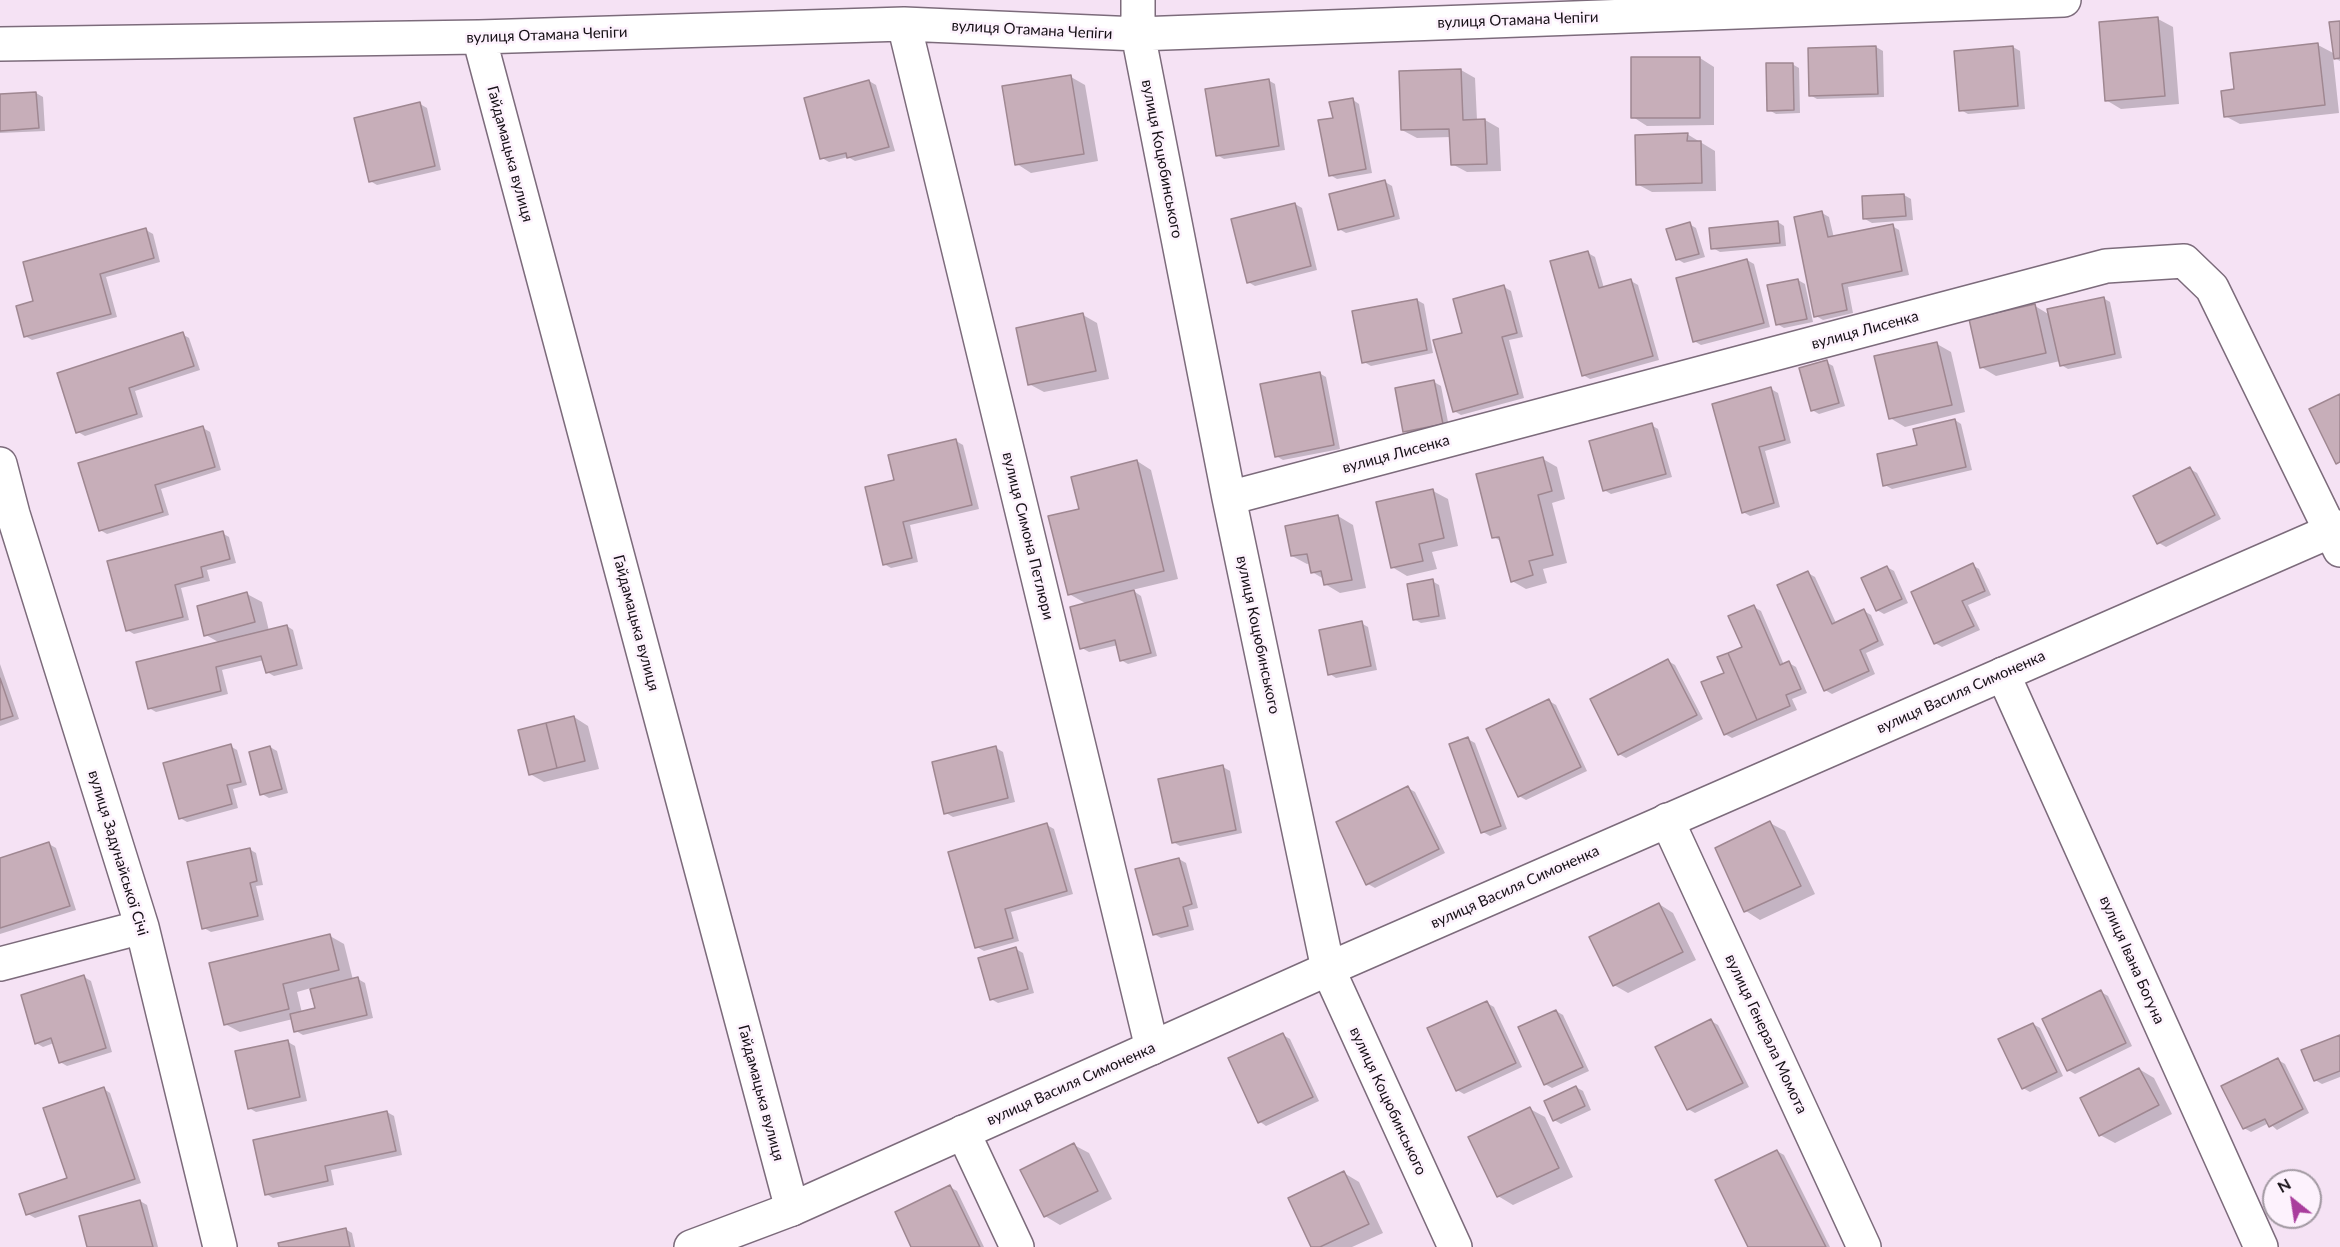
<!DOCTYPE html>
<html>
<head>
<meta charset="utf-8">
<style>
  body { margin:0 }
  #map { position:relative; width:2340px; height:1247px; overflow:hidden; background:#f5e2f4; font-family:Lato,sans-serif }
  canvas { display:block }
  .north { position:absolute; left:2262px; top:1169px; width:60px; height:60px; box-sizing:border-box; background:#fdf2fd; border:2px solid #a198a1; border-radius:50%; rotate:330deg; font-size:16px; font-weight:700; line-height:24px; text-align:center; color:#161016 }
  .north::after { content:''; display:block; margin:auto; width:21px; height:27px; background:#a93d9d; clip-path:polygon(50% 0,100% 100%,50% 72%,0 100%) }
</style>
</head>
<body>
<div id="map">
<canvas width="2340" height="1247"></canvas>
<div class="north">N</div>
</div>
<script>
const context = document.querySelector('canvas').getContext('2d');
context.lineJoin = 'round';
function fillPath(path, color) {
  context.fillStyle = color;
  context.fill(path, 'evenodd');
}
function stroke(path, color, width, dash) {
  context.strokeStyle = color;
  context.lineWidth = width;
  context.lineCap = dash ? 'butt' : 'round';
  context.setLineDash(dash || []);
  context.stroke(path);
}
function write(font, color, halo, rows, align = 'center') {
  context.font = font + ' Lato,sans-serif';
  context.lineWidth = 5;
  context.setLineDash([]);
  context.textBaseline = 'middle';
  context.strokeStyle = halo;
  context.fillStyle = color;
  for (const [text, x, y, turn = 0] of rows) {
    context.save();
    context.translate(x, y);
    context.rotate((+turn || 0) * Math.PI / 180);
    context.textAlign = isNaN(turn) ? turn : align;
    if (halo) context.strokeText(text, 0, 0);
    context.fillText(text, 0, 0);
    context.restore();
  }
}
fillPath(new Path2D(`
  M2158 19 2173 27 2179 104 2121 109 2106 100Z
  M2340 23V61L2333 57 2339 113 2240 124 2225 116 2236 91 2318 45 2335 54Z
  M1876 47 1883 51 1884 97 1817 99 1810 95Z
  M2013 47 2020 51 2025 109 1968 114 1961 110Z
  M1700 58 1714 67V125L1647 126 1633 117Z
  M1792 64 1799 68 1800 113 1776 114 1769 110Z
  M1461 70 1475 78 1477 120H1485L1499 128 1501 171 1467 172 1452 164 1451 137 1417 138 1402 130Z
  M1071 77 1085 85 1098 161 1031 173 1017 164Z
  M1268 80 1275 84 1285 150 1224 159 1217 155Z
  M869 81 876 85 895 151 855 161 848 157 829 162 822 158Z
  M36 93 43 97 45 131 0 133V96Z
  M1353 100 1359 104 1372 173 1337 179 1330 175 1334 119Z
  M420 104 427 108 441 170 377 185 370 181Z
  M1687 134 1715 151 1716 191 1652 192 1637 184Z
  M1385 182 1392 186 1400 219 1346 233 1339 229Z
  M1904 195 1911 199 1913 220 1872 223 1865 219Z
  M1295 204 1302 208 1317 270 1255 286 1248 282Z
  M1822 213 1829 217 1834 238 1892 226 1899 230 1909 275 1848 287 1853 313 1823 320 1816 316Z
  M1778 222 1784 226 1786 246 1720 252 1713 248Z
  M1689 224 1696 228 1705 257 1684 263 1677 259Z
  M146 230 153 234 160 262 106 277 117 317 32 340 25 336 35 302Z
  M1588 253 1595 257 1604 288 1631 281 1638 285 1659 360 1590 379 1583 375Z
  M1747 260 1754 264 1770 327 1701 345 1694 341Z
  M1798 280 1805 284 1813 322 1784 328 1777 324Z
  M1504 287 1511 291 1523 337 1509 340 1524 398 1461 415 1454 411 1464 334Z
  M2103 298 2110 302 2122 358 2068 369 2061 365 2060 361 1996 376 1981 367 2035 306 2050 315Z
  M1417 300 1424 304 1433 353 1371 366 1364 362Z
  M1083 315 1097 323 1109 379 1044 392 1029 384Z
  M182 334 189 338 200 370 135 391 143 417 85 436 78 432Z
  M1937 344 1951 352 1965 412 1905 427 1890 418Z
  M1826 362 1833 366 1845 406 1819 414 1812 410Z
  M1319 373 1326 377 1340 449 1283 460 1276 456Z
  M1434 382 1441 386 1449 427 1411 435 1405 431Z
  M1771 389 1778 393 1791 443 1765 451 1780 507 1750 516 1743 512Z
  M1955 420 1961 424 1972 470 1892 489 1885 485 1919 446Z
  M1651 425 1658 429 1672 477 1611 494 1604 490Z
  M203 428 210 432 221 470 161 489 169 515 107 534 100 530Z
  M956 441 963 445 979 509 910 525 918 562 891 568 884 564 895 481Z
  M1543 459 1557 467 1565 499 1552 503 1567 563 1543 569 1547 583 1526 589 1512 581 1502 542 1494 537Z
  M1137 461 1151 470 1178 579 1132 590 1141 596 1157 656 1128 664 1121 660 1118 645 1089 652 1082 648 1087 604 1069 594Z
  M2190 469 2197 473 2221 519 2166 547 2159 543Z
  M1433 491 1448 499 1458 546 1432 552 1437 569 1407 576 1392 567Z
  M1338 516 1353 525 1366 588 1340 593 1325 584 1324 579 1312 572 1310 563 1307 564 1292 556Z
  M222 533 229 537 236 563 207 570 210 581 181 588 189 620 134 634 127 630Z
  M1972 565 1979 569 1991 595 1968 605 1980 630 1942 647 1935 643Z
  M1887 567 1894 571 1908 603 1884 614 1877 610Z
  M1808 573 1815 577 1836 623 1864 611 1871 615 1884 645 1866 653 1875 674 1832 694 1825 690Z
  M1432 581 1439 585 1446 619 1421 623 1414 619Z
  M247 594 262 602 269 631 287 626 293 630 303 669 274 676 267 672 264 660 222 670 228 694 156 712 149 708 220 643 206 635Z
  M1754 607 1761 611 1784 665 1789 663 1796 667 1807 693 1792 699 1797 710 1732 738 1725 734 1726 674 1744 647Z
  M1361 623 1368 627 1377 670 1336 678 1330 674Z
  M1668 661 1675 665 1703 719 1626 758 1619 754Z
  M0 664 19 719 0 726Z
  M1549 701 1556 705 1587 771 1526 800 1519 796Z
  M574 717 588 726 599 769 544 782 530 774Z
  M1468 739 1475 743 1507 829 1490 836 1483 832Z
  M230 746 237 750 247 785 233 789 238 808 187 822 180 818Z
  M270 747 277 751 288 793 269 798 262 794Z
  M996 748 1003 752 1015 802 953 817 946 813Z
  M1223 767 1230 771 1242 833 1180 846 1173 842Z
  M1408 788 1415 792 1445 853 1375 888 1368 884Z
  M1770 823 1785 831 1815 894 1760 920 1746 911Z
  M1047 825 1054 829 1073 894 1011 912 1019 941 984 951 977 947Z
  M49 844 56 848 76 910 0 934V859Z
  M249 849 256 853 263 885 256 886 264 920 211 932 204 928Z
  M1179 859 1186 863 1198 908 1189 910 1194 930 1161 938 1154 934Z
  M1659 904 1673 913 1696 960 1628 993 1614 985Z
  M330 936 344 944 353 980 358 979 365 983 373 1018 303 1035 296 1031 293 1019 240 1032 225 1024ZM311 988 316 1009 302 1013 297 992Z
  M1016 949 1023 953 1034 993 998 1003 991 999Z
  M84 977 91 981 112 1052 67 1066 60 1062 54 1043 43 1047 36 1043Z
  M2101 992 2108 996 2132 1046 2075 1074 2068 1070Z
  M1487 1003 1494 1007 1522 1067 1464 1094 1457 1090Z
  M1556 1011 1563 1015 1589 1071 1552 1088 1545 1084Z
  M1711 1021 1718 1025 1749 1087 1695 1113 1688 1109Z
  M2033 1024 2040 1028 2063 1076 2030 1092 2023 1088Z
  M1283 1035 1290 1039 1319 1101 1266 1126 1259 1121Z
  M2340 1036V1077L2322 1084 2315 1080Z
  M288 1042 295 1046 307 1101 256 1112 249 1108Z
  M2278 1060 2285 1064 2309 1113 2277 1130 2269 1123 2251 1132 2244 1128Z
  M2139 1069 2154 1078 2172 1114 2115 1143 2100 1135Z
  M1576 1087 1583 1091 1591 1110 1561 1124 1554 1120Z
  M104 1089 110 1093 141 1183 35 1218 28 1214 69 1179Z
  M1530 1109 1545 1117 1573 1177 1513 1205 1498 1196 1470 1137Z
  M387 1112 394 1116 402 1155 331 1170 334 1185 273 1198 266 1194Z
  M1074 1145 1089 1153 1112 1199 1060 1225 1045 1216Z
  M1777 1151 1784 1155 1830 1247H1750Z
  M1344 1173 1359 1182 1383 1233 1352 1247H1312Z
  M950 1187 957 1191 984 1247H913Z
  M140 1201 147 1205 158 1247H88Z
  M345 1229 352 1233 355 1247H281Z`), '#0003');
const building = new Path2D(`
  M2158 17 2165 96 2105 101 2099 22Z
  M2340 21V58L2334 59 2329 22Z
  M2318 43 2325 105 2224 117 2221 91 2234 89 2230 53Z
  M1876 46 1878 94 1809 96 1808 48Z
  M2013 46 2018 106 1959 111 1954 51Z
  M1631 57H1700V118H1631Z
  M1766 63H1793L1794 110 1767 111Z
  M1461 69 1463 120 1485 119 1487 164 1451 165 1449 129 1401 130 1399 71Z
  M1071 75 1084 154 1015 165 1002 86Z
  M1269 79 1279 146 1216 156 1205 89Z
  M869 80 889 147 847 158 846 153 820 159 804 98Z
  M36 92 39 128 0 131V94Z
  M1353 98 1366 169 1329 176 1318 120 1333 118 1329 102Z
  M420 102 435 166 369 182 354 118Z
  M1688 133 1687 141H1701L1702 183 1636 185 1635 135Z
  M1385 180 1394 216 1338 230 1329 194Z
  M1904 194 1906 216 1863 219 1862 196Z
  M1295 203 1311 266 1247 283 1231 219Z
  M1822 211 1828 237 1893 224 1902 271 1842 284 1847 310 1814 317 1794 217Z
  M1778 221 1780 243 1711 249 1709 228Z
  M1690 222 1699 254 1676 260 1666 229Z
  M146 228 154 258 100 274 111 314 24 337 16 306 33 301 23 262Z
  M1588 251 1599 288 1631 279 1653 356 1582 376 1550 261Z
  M1747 259 1764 323 1693 342 1676 278Z
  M1798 279 1807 319 1776 325 1767 285Z
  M1504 285 1517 333 1502 337 1518 394 1453 412 1433 340 1462 333 1453 299Z
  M2104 297 2115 354 2060 366 2047 309Z
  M1417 299 1427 350 1362 363 1352 311Z
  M2035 304 2046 353 1980 368 1969 319Z
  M1083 313 1096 371 1028 385 1016 328Z
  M183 332 194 366 129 388 137 414 76 433 57 373Z
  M1937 342 1952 405 1889 419 1874 356Z
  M1827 360 1839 403 1811 411 1799 368Z
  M1320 372 1334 445 1275 457 1260 384Z
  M1434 380 1443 424 1403 432 1395 388Z
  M1771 387 1785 440 1759 447 1774 503 1742 513 1712 404Z
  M2340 394V462L2336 464 2309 409Z
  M1955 419 1966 467 1883 486 1877 454 1917 445 1913 429Z
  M1652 423 1666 474 1603 491 1589 441Z
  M203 426 215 467 155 485 163 512 99 531 78 463Z
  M956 439 972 505 903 522 912 558 883 565 865 487 894 480 888 455Z
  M1543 457 1552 491 1538 495 1553 555 1529 561 1533 575 1511 582 1499 537 1492 538 1476 474Z
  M1137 460 1164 571 1068 595 1048 516 1079 509 1071 477Z
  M2190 467 2215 515 2157 544 2133 496Z
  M1433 489 1444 538 1419 544 1423 561 1391 568 1376 502Z
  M1338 515 1352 580 1324 585 1321 571 1311 573 1307 554 1291 556 1285 526Z
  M223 531 230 559 201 567 203 577 175 585 183 617 126 631 107 561Z
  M1973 563 1985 591 1962 601 1974 626 1934 644 1911 592Z
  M1887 566 1902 599 1876 611 1861 578Z
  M1808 571 1832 624 1864 609 1878 641 1860 650 1869 671 1824 691 1777 585Z
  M1433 579 1439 616 1413 620 1407 584Z
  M1134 590 1151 653 1120 661 1115 640 1080 649 1070 607Z
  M247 592 255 622 204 636 197 606Z
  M1754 605 1780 665 1789 661 1801 689 1786 695 1790 706 1757 720 1728 653 1742 647 1728 616Z
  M1362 621 1371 666 1328 675 1319 630Z
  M287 625 297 665 266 673 261 656 216 667 221 691 148 709 136 662Z
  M1728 653 1757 720 1724 735 1701 682 1724 673 1717 657Z
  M1668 659 1697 715 1618 755 1590 699Z
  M0 678 13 716 0 720Z
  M1549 699 1581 767 1518 797 1486 729Z
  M574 716 585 761 557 768 546 723Z
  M546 723 557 768 529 775 518 730Z
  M1468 737 1501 826 1481 833 1449 744Z
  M231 744 241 782 227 785 232 804 179 819 163 763Z
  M270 746 282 789 260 795 249 752Z
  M996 746 1008 798 944 814 932 762Z
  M1223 765 1236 830 1172 843 1158 779Z
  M1408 786 1439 849 1366 885 1336 822Z
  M1770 821 1801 886 1744 912 1715 848Z
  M1047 823 1067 891 1005 909 1013 938 975 948 948 852Z
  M49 842 70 906 0 928V858Z
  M250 848 257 881 250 883 258 916 202 929 187 862Z
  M1179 858 1192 904 1183 907 1188 926 1153 935 1135 869Z
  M1659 903 1683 952 1613 986 1589 937Z
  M330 934 339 970 283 984 289 1009 224 1025 209 963Z
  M1016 947 1028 989 990 1000 978 958Z
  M84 975 106 1048 59 1063 51 1038 35 1044 21 995Z
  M358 977 367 1015 294 1032 290 1014 315 1008 310 989Z
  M2101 990 2126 1043 2067 1071 2042 1019Z
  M1487 1001 1516 1063 1456 1091 1427 1028Z
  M1556 1010 1583 1067 1544 1085 1518 1027Z
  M1711 1019 1743 1083 1687 1110 1655 1047Z
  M2033 1023 2057 1072 2022 1089 1998 1039Z
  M1283 1033 1313 1097 1258 1123 1228 1058Z
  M2340 1035V1071L2314 1081 2301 1050Z
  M288 1040 300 1097 248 1109 235 1051Z
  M2278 1058 2303 1109 2269 1127 2265 1119 2243 1129 2221 1086Z
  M2139 1068 2159 1105 2099 1136 2080 1098Z
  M1576 1086 1585 1106 1553 1121 1544 1101Z
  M104 1087 135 1179 26 1215 19 1194 67 1178 43 1108Z
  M1530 1107 1559 1168 1497 1197 1468 1137Z
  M387 1111 396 1151 325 1166 328 1181 265 1195 253 1140Z
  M1074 1143 1098 1191 1044 1217 1020 1170Z
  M1777 1150 1826 1247H1748L1715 1180Z
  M1344 1171 1369 1224 1320 1247H1311L1288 1198Z
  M950 1185 980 1247H911L895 1212Z
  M140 1200 153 1247H87L79 1216Z
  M346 1228 350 1247H279L278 1243Z`);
fillPath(building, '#c7aeb9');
stroke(building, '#9f8791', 1.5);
const street = new Path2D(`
  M1138 0V34L1229 498 1328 969
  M904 24 1152 1048
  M479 37 792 1209
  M0 44 479 37 904 24 1138 34 2064 0
  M0 464 13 514 142 927 220 1247
  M1229 498 2106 266 2184 261 2212 288 2340 550
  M2003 674 2261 1247
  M1667 820 1864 1247
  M0 964 142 927
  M963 1132 1017 1247`);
const secondary = new Path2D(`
  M1328 969 1455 1247
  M691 1247 792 1209 1328 969 2340 527`);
stroke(street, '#7c6b7b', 36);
stroke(secondary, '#7c6b7b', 36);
stroke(street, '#fff', 33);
stroke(secondary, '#fff', 33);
write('15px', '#161016', '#fdf2fd', [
  ["вулиця Отамана Чепіги",1518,20,-2],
  ["вулиця Отамана Чепіги",1032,30,3],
  ["вулиця Отамана Чепіги",547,35,-2],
  ["Гайдамацька вулиця",510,154,75],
  ["вулиця Коцюбинського",1162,159,79],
  ["вулиця Лисенка",1865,330,-15],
  ["вулиця Лисенка",1396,454,-15],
  ["вулиця Симона Петлюри",1028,536,76],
  ["Гайдамацька вулиця",636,623,75],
  ["вулиця Коцюбинського",1258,635,78],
  ["вулиця Василя Симоненка",1961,692,-24],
  ["вулиця Задунайської Січі",118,853,73],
  ["вулиця Василя Симоненка",1515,887,-24],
  ["вулиця Івана Богуна",2132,960,66],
  ["вулиця Генерала Момота",1766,1034,65],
  ["вулиця Василя Симоненка",1071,1084,-24],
  ["Гайдамацька вулиця",761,1093,75],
  ["вулиця Коцюбинського",1388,1101,65]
]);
</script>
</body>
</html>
